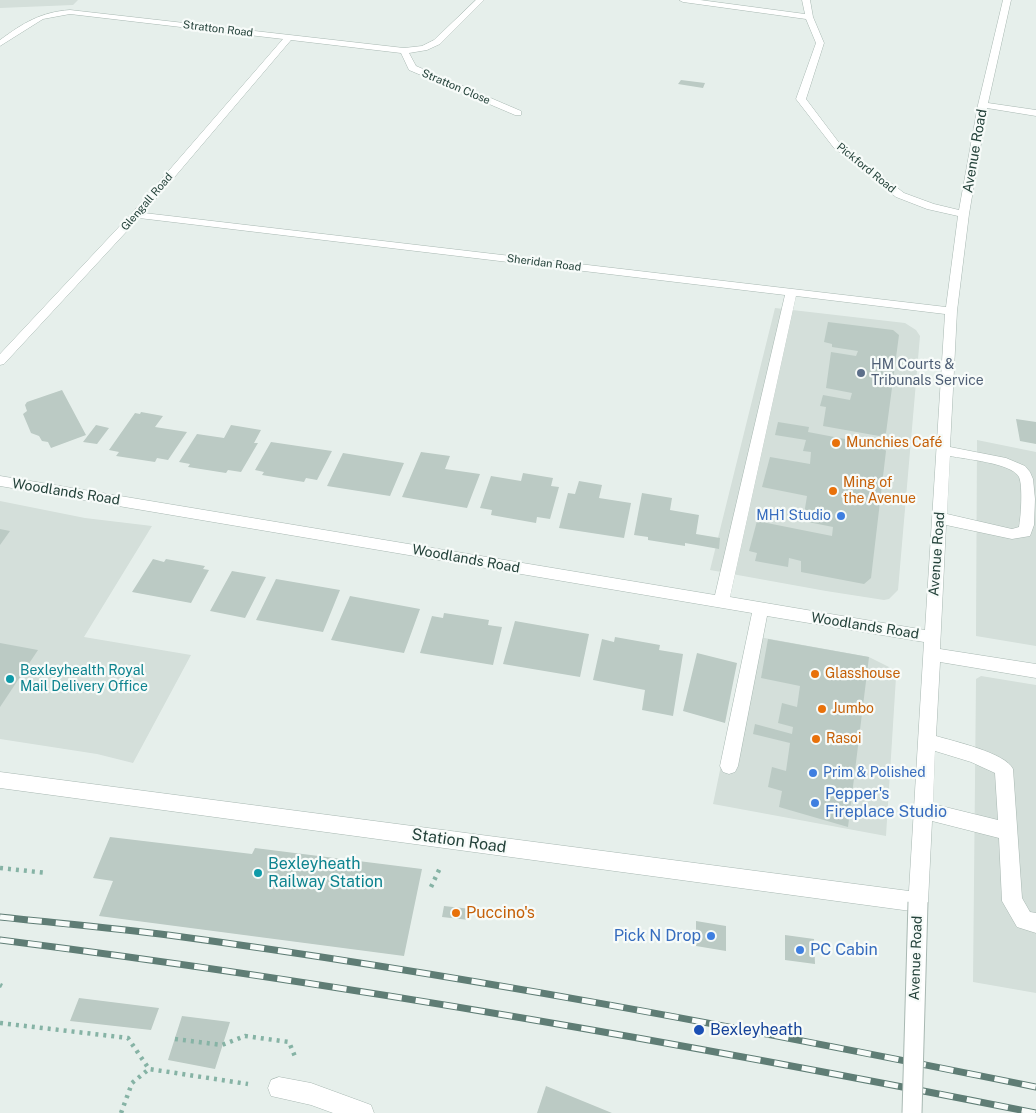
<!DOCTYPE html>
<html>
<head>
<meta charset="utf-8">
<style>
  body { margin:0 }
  canvas { display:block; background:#e6efeb }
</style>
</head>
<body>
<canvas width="1036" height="1113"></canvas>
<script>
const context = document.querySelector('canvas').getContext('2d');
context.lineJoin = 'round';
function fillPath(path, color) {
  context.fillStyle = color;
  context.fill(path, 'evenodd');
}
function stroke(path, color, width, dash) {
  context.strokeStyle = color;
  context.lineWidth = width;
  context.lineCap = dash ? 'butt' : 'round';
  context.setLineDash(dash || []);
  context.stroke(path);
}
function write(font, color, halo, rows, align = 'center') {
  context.font = font + ' "Public Sans",sans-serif';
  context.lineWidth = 4.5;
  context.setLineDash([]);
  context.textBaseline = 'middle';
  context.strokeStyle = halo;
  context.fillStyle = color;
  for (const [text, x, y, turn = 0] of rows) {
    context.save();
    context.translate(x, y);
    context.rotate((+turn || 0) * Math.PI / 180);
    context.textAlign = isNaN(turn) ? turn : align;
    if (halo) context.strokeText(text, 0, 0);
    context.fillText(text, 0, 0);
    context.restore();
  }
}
fillPath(new Path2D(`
  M0 0H78L73 5 0 8Z
  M775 308 905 323 916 330 920 336 898 590 889 599 884 600 826 591 710 570Z
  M977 440 1036 452V646L976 636Z
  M0 501 85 518 152 526 84 637 191 655 133 763 97 754 0 739Z
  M748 635 869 657 889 667 896 677 886 836 713 804Z
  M981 676 1036 685V993L973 982 976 679Z`), '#d4dfda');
fillPath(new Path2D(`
  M681 80 705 83 703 88 678 84Z
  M828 322 893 330 899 335 886 433 879 436 823 426 826 407 820 406 823 395 850 400 852 393 826 388 831 352 856 356 858 351 832 347V344L824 342Z
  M62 390 86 435 51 448 48 442 42 441 39 436 31 433 23 414 27 411 25 405 27 402Z
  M141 412 163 416 155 427 187 432 168 460 157 458 155 462 116 456 119 452 109 450 135 413 140 414Z
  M1016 419 1036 422V444L1020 441Z
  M778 422 809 427 808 432 882 446 886 451 871 578 864 584 801 572V561L789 558 788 567 755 561 757 553 749 551 757 521 832 536 833 527 803 521 807 496 762 487 770 457 810 464 811 452 803 451 806 440 775 435Z
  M96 425 109 428 97 444 83 442Z
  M231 425 261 430 254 443H258L241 472 228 470 226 473 188 467 190 464 179 462 197 434 224 438Z
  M271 442 332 451 317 480 306 478 304 482 262 475 264 472 255 470Z
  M421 452 450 456 445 469 480 474 467 508 402 497Z
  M343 453 404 463 390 496 327 486Z
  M523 473 553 478 551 486 559 487 550 519 537 517 536 523 491 515 492 510 480 508 491 476 521 481Z
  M579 481 602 485 599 498 631 503 624 538 559 528 568 493 575 494Z
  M642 493 672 498 670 510 699 515 696 534 720 538 719 549 685 543V546L648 540V537L634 535Z
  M0 529 10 531 0 545Z
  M153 559 164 562 166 559 205 566 203 569 209 570 191 603 132 592Z
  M232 571 266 577 245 618 210 611Z
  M276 579 340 590 323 632 256 620Z
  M350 596 420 609 404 653 331 640Z
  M444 613 489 620 488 625 502 627 493 665 420 653 432 616 443 618Z
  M515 621 589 634 580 677 503 664Z
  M615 637 660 645 659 650 683 654 673 716 642 710 645 690 593 680 602 639 614 642Z
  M768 639 869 657 848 827 779 807 782 791 768 787 772 767 786 771 790 743 753 734 755 724 792 734 793 727 778 723 782 703 797 707 800 686 761 678Z
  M0 643 38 650 0 707Z
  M697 653 737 663 725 723 683 711Z
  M110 837 252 854 255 848 422 869 404 956 99 916 113 881 93 878Z
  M444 906 471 909 469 920 442 917Z
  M696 921 726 926V951L696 946Z
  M785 935 814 939 815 964 785 960Z
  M79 998 159 1008 151 1030 70 1021Z
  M182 1016 230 1022 215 1069 168 1060Z
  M546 1086 612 1113H537Z`), '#bbcac4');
const minor = new Path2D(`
  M476 0H484L440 44 427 50 409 53 416 66 521 111V115H515L409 70 401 53 291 40 144 213 946 307 958 216 927 209 896 197 834 148 796 99 816 43 806 19 683 2 679 0H700L805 14 802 0H810L813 17 824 43 806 99 840 144 904 193 934 204 959 210 978 105 1003 0H1011L988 103 1036 110V116L987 108 969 214 957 311 950 447 1006 458 1025 466 1030 472 1033 479 1035 499 1034 525 1030 536 1012 539 946 525 940 649 1036 664V678L940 662 936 736C953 741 1006 753 1013 769L1022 898 1030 912 1036 913V933L1017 927 1002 901 999 838 932 821 928 902 925 909 918 912 0 788V772L909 891 924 642 767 616 738 766 735 772 729 774 723 772 720 766 752 613 0 486V476L715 595 785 295 139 218 4 364 0 365V354L132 213 283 39 70 14 43 19 0 46V40C23 23 41 12 70 10L404 48 422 46 434 40ZM796 296 945 314 925 630 730 597ZM950 456C964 459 1012 463 1019 477 1023 486 1021 517 1019 527L1012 529 947 514ZM935 751 971 762 995 773 998 820 933 804Z
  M279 1077 311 1083 363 1102 371 1105 374 1113H333L311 1105 271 1096 268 1088 271 1080Z`);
stroke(minor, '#a8b8b2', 1);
stroke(new Path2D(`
  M0 868 47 873
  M431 887 440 868
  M0 985 2 986
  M0 1023 128 1038 149 1069 248 1084
  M175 1039 222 1045 245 1036 289 1042 296 1059
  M121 1113 132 1083 149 1069`), '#86b3a5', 4.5, [3, 5]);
fillPath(minor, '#fff');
const rail = new Path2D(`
  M0 917C56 923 112 928 168 935 459 974 748 1029 1036 1087
  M0 940C348 984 692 1045 1036 1113`);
stroke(rail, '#5f7d75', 7);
stroke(rail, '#f7fbf9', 5, [14]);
const minorBridge = new Path2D(`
  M912 1113 918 902`);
stroke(minorBridge, '#a8b8b2', 21, []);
stroke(minorBridge, '#fff', 19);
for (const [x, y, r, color] of [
  [861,373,5,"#5c6f8a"],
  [836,443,5,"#e8710a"],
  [833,491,5,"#e8710a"],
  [841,516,5,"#3f7fe0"],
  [815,674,5,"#e8710a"],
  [10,679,5,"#0f9aa8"],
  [822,709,5,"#e8710a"],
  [816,739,5,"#e8710a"],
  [813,773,5,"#3f7fe0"],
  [815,803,5,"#3f7fe0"],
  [258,873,5,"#0f9aa8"],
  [456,913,5,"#e8710a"],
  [711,936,5,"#3f7fe0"],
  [800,950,5,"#3f7fe0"],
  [699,1030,6,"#1a4fb4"]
]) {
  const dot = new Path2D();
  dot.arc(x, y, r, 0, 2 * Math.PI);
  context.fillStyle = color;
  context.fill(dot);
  stroke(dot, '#f7fbf9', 2);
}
write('11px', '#24423a', '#f7fbf9', [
  ["Stratton Road",218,29,7],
  ["Stratton Close",456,87,23],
  ["Pickford Road",866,168,39],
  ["Glengall Road",147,202,-49],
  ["Sheridan Road",544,263,7]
]);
write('14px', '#24423a', '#f7fbf9', [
  ["Avenue Road",975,151,-80],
  ["Woodlands Road",66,492,9],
  ["Avenue Road",937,554,-86],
  ["Woodlands Road",466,559,10],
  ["Woodlands Road",865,626,9],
  ["Avenue Road",916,958,-88]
]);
write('14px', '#4e5e75', '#f7fbf9', [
  ["HM Courts &",871,365],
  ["Tribunals Service",871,381]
], 'left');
write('14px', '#c56008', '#f7fbf9', [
  ["Munchies Café",846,443],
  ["Ming of",843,483],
  ["the Avenue",843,499],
  ["Glasshouse",825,674],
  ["Jumbo",832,709],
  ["Rasoi",826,739]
], 'left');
write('14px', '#366cbe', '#f7fbf9', [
  ["MH1 Studio",831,516],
  ["Prim & Polished",823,773,"left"]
], 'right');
write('14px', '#0d838f', '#f7fbf9', [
  ["Bexleyhealth Royal",20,671],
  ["Mail Delivery Office",20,687]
], 'left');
write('16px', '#366cbe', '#f7fbf9', [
  ["Pepper's",825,794],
  ["Fireplace Studio",825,812],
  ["Pick N Drop",701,936,"right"],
  ["PC Cabin",810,950]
], 'left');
write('16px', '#24423a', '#f7fbf9', [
  ["Station Road",459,841,8]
]);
write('16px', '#0d838f', '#f7fbf9', [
  ["Bexleyheath",268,864],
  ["Railway Station",268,882]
], 'left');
write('16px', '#c56008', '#f7fbf9', [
  ["Puccino's",466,913]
], 'left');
write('16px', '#164399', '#f7fbf9', [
  ["Bexleyheath",710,1030]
], 'left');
</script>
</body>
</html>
